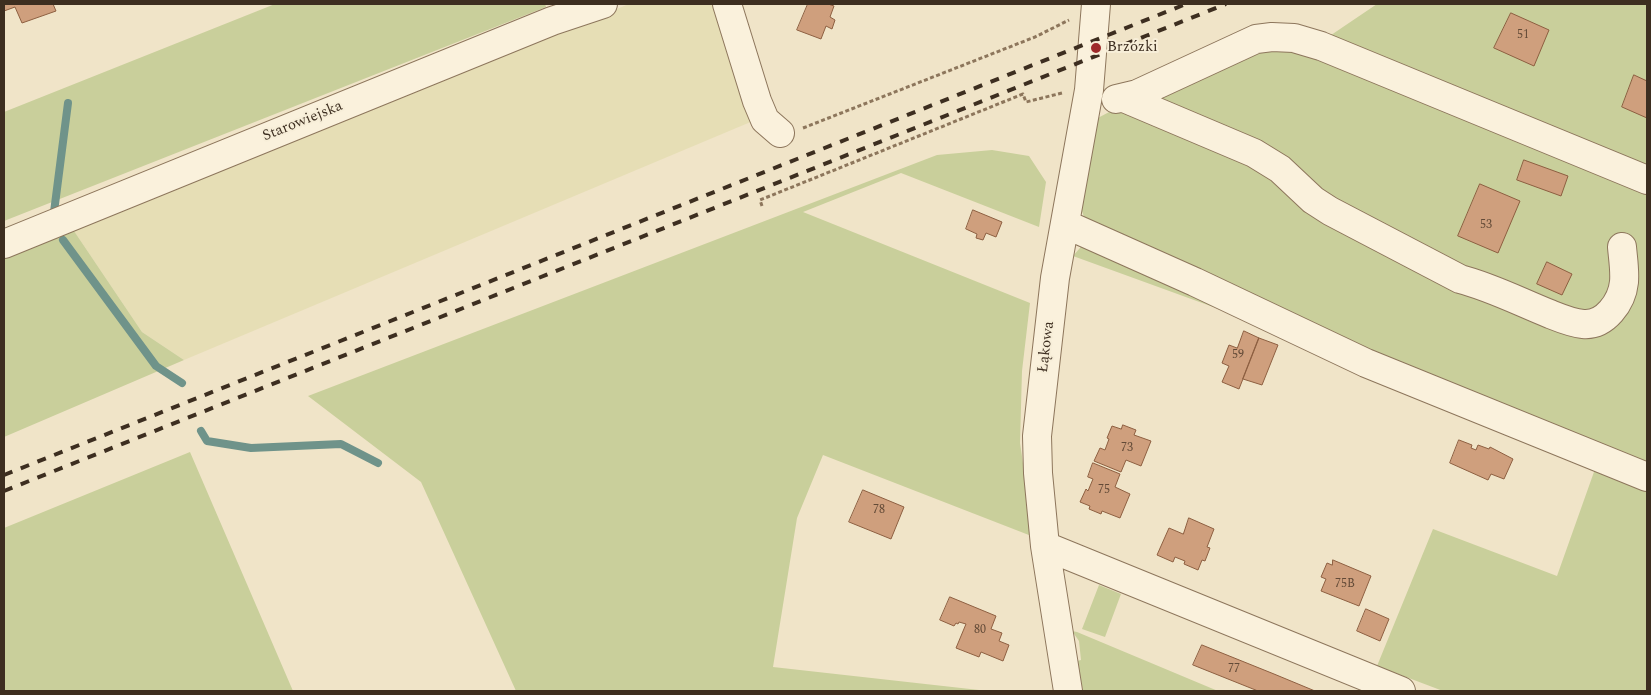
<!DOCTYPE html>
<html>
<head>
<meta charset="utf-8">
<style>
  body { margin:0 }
  #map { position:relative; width:1651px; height:695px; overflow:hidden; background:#f0e4c8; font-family:Spectral,serif }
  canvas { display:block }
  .frame { position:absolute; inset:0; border:5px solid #3d2e20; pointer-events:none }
</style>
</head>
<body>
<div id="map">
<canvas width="1651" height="695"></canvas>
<div class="frame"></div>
</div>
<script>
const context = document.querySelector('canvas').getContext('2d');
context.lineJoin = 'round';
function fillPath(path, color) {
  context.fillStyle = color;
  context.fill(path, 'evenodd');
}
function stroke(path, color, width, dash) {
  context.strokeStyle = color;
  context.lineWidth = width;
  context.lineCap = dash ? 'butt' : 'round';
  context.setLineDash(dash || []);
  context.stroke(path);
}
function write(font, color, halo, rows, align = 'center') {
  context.font = font + ' Spectral,serif';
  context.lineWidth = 4;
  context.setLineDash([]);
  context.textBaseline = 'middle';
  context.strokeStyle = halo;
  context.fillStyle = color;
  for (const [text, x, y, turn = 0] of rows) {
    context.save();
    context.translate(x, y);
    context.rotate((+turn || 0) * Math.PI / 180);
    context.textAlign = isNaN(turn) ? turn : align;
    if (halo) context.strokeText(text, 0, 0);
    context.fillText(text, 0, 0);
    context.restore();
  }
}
fillPath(new Path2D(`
  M629 4H723L753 121 184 360 142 332 72 228Z`), '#e6deb5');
fillPath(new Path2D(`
  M275 4H545L546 7 4 221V112Z
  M1377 4H1647V691H1443L1377 666 1433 529 1557 576 1600 455 1271 328 1073 256 1098 227 1084 217 1078 199 1094 120 1113 110 1244 51 1306 52Z
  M992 150 1029 156 1046 182 1039 227 901 173 803 212 1030 303 1022 371 1020 443 1034 537 823 455 797 518 773 667 988 691H516L421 482 308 396 937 155Z
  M72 228 142 332 184 360 4 437V257Z
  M190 452 293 691H4V528Z
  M1099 585 1121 594 1105 637 1082 629Z
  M1072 631 1077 632 1218 691H1083L1077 661 1081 660 1079 641Z`), '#c9cf9b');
stroke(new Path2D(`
  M54 212 68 103
  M63 240 156 366 182 383
  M201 431 207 441 251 448 341 444 378 463`), '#6f938a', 8);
const building = new Path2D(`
  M4 4H53L56 11 22 23 15 7 4 11Z
  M808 4H828L834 6 830 17 835 20 832 29 826 26 821 39 797 30Z
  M1511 13 1549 30 1534 66 1494 48Z
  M1634 75 1647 81V118L1622 107Z
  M1524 160 1568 176 1561 196 1517 180Z
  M1480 184 1520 201 1498 253 1458 236Z
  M973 210 1002 222 996 237 986 233 983 240 976 238 977 234 966 229Z
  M1547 262 1572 274 1562 295 1537 284Z
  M1244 331 1259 338 1239 389 1222 382 1229 366 1222 363 1229 345 1237 348Z
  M1259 338 1278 345 1262 385 1243 379Z
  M1123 425 1136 430 1134 435 1151 441 1141 466 1126 460 1121 472 1094 461 1100 448 1105 450 1109 439 1107 438 1112 426 1121 429Z
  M1459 440 1472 445 1471 448 1476 450 1478 445 1489 449 1490 447 1513 459 1504 479 1491 474 1488 480 1450 463Z
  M1093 463 1120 474 1115 487 1130 494 1120 518 1102 511 1101 514 1089 509 1090 506 1080 502 1086 489 1088 491 1093 479 1088 477Z
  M863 490 904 507 891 539 849 522Z
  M1189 518 1214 529 1207 547 1210 548 1205 561 1202 560 1198 570 1184 564 1185 561 1175 557 1173 562 1157 555 1169 528 1183 534Z
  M1333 560 1371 576 1359 606 1321 591 1326 579 1321 577 1327 563 1332 565Z
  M950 597 996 616 991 629 1002 633 999 641 1009 645 1003 661 981 652 979 657 956 648 966 624 959 622 958 624 956 623 954 626 940 620Z
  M1366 609 1389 619 1380 641 1357 631Z
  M1202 645 1274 674 1315 691H1258L1193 665Z`);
fillPath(building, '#cf9f7d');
stroke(building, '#8d5f41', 1);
const minor = new Path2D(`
  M727 4 757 101 765 120 780 133
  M1124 98 1254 153 1280 169 1313 200 1330 211 1460 279C1491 287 1520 302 1550 314 1560 318 1572 323 1583 324 1605 326 1622 302 1624 282 1625 270 1623 259 1622 247
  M1116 99 1137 94 1256 39 1272 37 1294 38 1321 46 1647 180
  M1065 224 1195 282 1366 363 1647 477
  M4 244 552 21 603 4
  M1045 546 1401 691
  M1068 691 1045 546 1038 473 1037 436 1055 278 1089 90 1096 4`);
stroke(minor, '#8d765c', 30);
stroke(new Path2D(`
  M803 128 1035 37 1069 20
  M762 206 760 200 1023 94 1026 102 1062 93`), '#8d765c', 3, [4, 2.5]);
stroke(minor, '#faf1dc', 28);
stroke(new Path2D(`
  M4 475 1186 4
  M4 491 1226 4`), '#3d2e20', 4, [9, 9]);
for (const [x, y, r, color] of [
  [1096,48,6,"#9e2a2b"]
]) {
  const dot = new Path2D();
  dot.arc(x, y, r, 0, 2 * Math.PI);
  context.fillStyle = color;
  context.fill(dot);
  stroke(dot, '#f7eed8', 2);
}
write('12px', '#624a37', null, [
  ["51",1523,36],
  ["53",1486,226],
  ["59",1238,356],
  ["73",1127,449],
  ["75",1104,491],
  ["78",879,511],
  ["75B",1345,585],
  ["80",980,631],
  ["77",1234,670]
]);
write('15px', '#3d2e20', '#f7eed8', [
  ["Brzózki",1107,48]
], 'left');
write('15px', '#3d2e20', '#f7eed8', [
  ["Starowiejska",303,122,-22],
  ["Łąkowa",1047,347,-83]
]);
</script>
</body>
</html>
